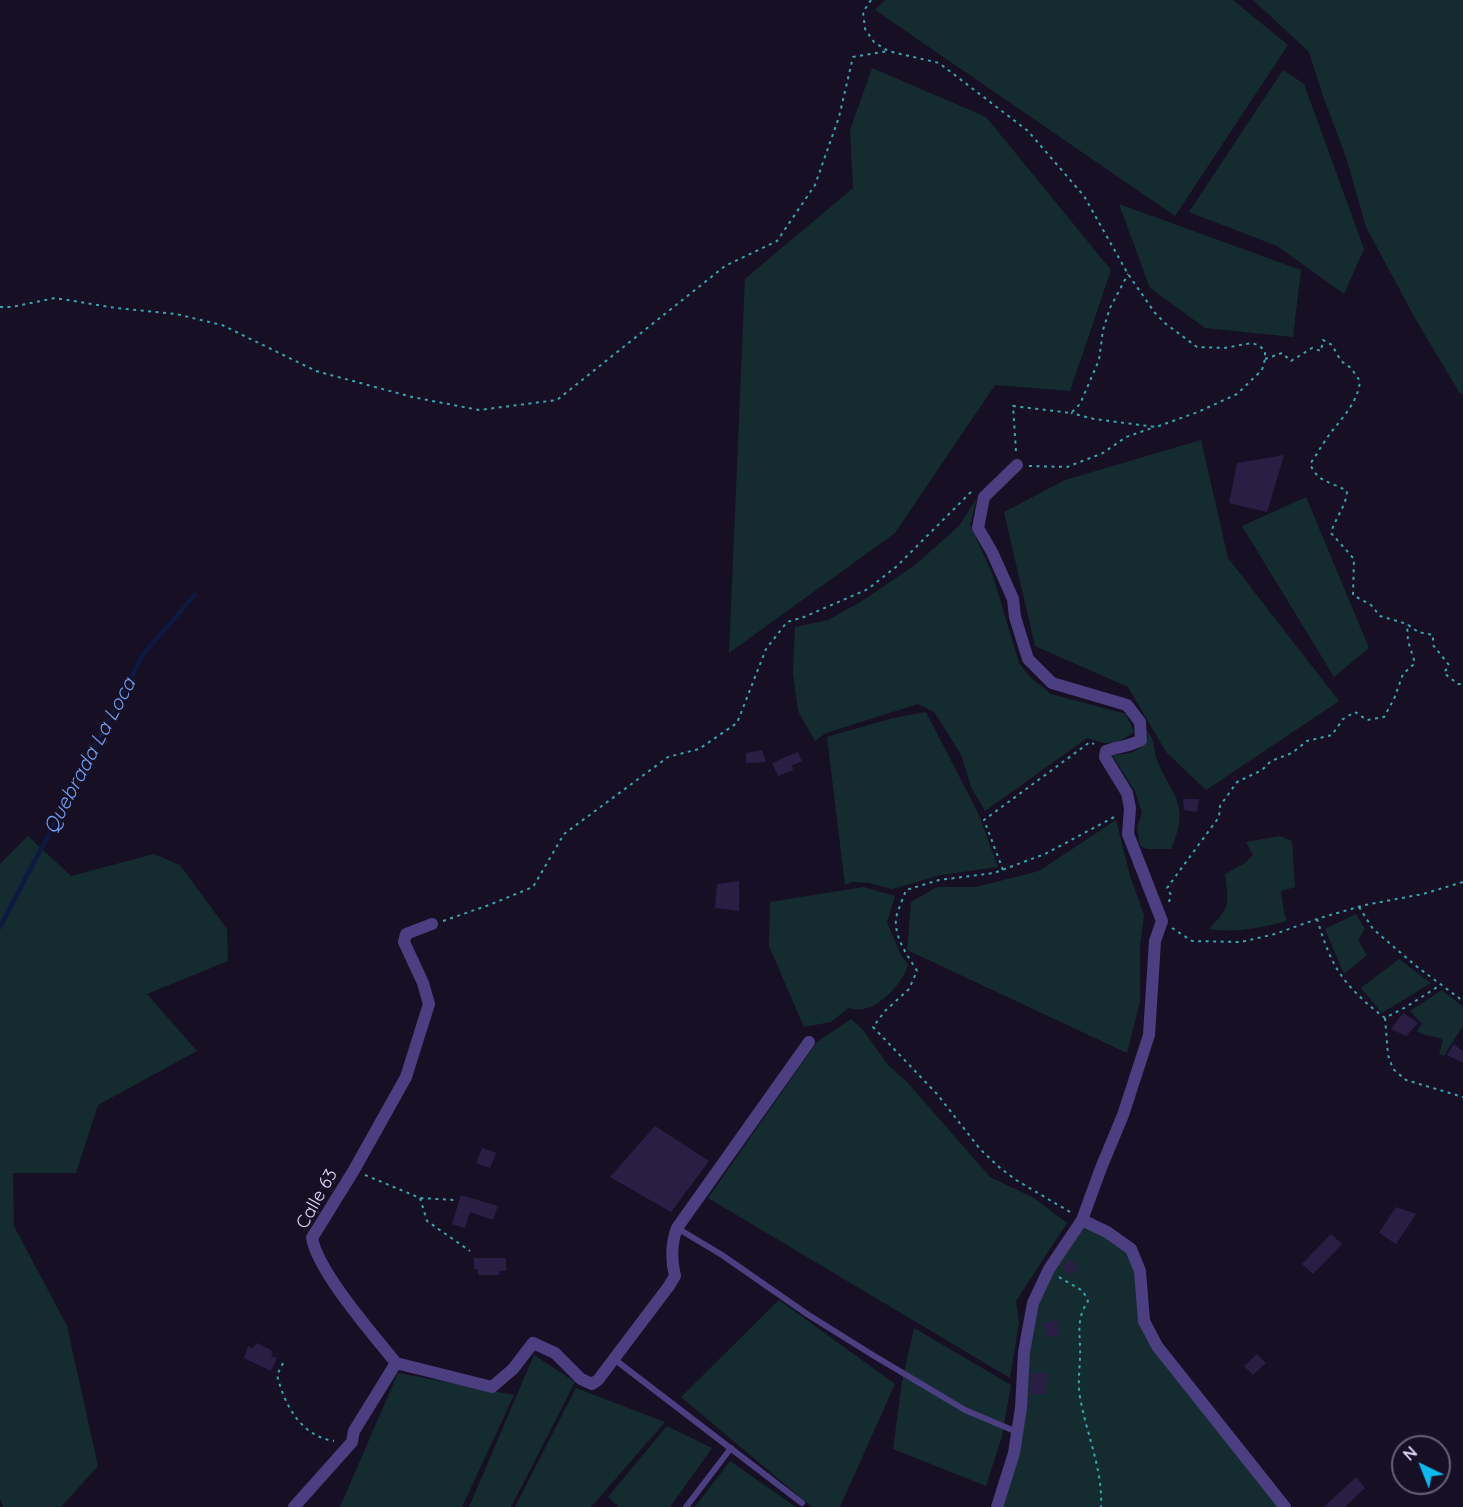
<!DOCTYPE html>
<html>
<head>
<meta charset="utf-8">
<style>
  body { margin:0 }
  #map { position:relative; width:1463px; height:1507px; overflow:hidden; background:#171025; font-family:Quicksand,sans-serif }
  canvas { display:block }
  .north { position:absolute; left:1391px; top:1435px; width:60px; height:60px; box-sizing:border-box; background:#171025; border:2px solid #68607b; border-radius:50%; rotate:317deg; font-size:16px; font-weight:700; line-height:24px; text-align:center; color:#e1d7fd }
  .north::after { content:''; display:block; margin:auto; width:21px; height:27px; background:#0fb9f0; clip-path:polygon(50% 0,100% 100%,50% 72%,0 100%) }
</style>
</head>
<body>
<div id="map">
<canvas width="1463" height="1507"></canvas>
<div class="north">N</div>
</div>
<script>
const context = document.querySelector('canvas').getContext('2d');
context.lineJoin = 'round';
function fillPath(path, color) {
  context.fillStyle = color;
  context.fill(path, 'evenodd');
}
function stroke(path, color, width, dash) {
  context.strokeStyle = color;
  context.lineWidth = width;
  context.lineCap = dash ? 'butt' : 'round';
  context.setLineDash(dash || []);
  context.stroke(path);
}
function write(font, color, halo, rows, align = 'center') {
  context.font = font + ' Quicksand,sans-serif';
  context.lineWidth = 5;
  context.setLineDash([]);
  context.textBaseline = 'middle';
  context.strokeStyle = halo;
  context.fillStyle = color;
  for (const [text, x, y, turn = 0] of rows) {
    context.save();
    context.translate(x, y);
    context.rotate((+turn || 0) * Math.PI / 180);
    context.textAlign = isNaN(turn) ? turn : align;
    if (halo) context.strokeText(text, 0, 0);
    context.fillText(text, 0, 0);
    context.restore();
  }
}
fillPath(new Path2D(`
  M885 0H1233L1288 45 1175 216 875 10Z
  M1253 0H1463V395L1459 392 1415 318 1366 227 1346 157 1323 96 1309 52Z
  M872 68 986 117 1111 270 1070 391 995 385 895 533 729 653 745 279 853 188 850 130Z
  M1283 70 1304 84 1364 249 1344 294 1277 246 1189 212Z
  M1119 204 1301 270 1293 337 1205 328 1150 288Z
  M1201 440 1228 558 1339 701 1206 790 1166 752 1128 687 1035 646 1004 512 1065 480Z
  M1306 497 1369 648 1334 677 1242 526Z
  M977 498 970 525 992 573 1019 663 1030 677 1051 694 1126 714 1134 732C1115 746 1108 745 1087 738L985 811 971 787 962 757 946 730 934 712 918 704 826 733 815 741 798 711 793 673 795 627 828 620 862 601 915 565 959 526Z
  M926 712 978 813 998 867 941 875 892 889 870 883 852 882 845 885 827 737 893 718Z
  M1146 730C1156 740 1153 748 1157 760 1173 799 1191 804 1171 849H1147L1140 846 1137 827 1142 813 1135 791 1112 755C1128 754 1139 753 1148 739Z
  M1116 820 1130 876 1144 915 1140 945V1002L1127 1053 907 950 911 902 937 887H976L1039 871Z
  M28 836 71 876 154 854 180 865 227 929 228 961 147 994 197 1051 98 1105 76 1173H13L14 1226 67 1326 98 1466 61 1507H3L0 1499V864Z
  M1280 836 1292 841 1295 887 1281 891 1284 913 1287 921C1260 928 1236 933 1209 929 1231 906 1229 905 1225 874L1245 863 1253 855 1246 842Z
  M864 887 895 896 887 922 900 953 908 965C904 981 880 1008 862 1009 858 1010 853 1009 848 1008L831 1022 804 1027 769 946 770 902Z
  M1356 914 1365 929 1358 940 1367 955 1344 974 1325 929Z
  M1399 959 1431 983 1382 1013 1361 988Z
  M1442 990 1463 1007V1025L1444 1056 1439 1054 1443 1040C1434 1035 1425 1037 1417 1031L1422 1024 1410 1011Z
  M851 1019 863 1030 888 1065 907 1082 990 1177 1034 1198 1067 1223 1016 1301 1019 1322 1010 1378 708 1198 817 1042Z
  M1082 1220 1131 1249 1144 1321 1285 1507H997L1014 1453 1033 1303Z
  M779 1300 895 1384 840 1507H812L681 1397Z
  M914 1328 1011 1385 1002 1436 986 1486 893 1449 902 1382Z
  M534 1355 575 1382 511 1507H469Z
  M398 1373 514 1395 462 1507H340Z
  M576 1388 665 1422 591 1507H515Z
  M667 1426 712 1448 670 1507H619L608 1497Z
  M730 1461 796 1507H695Z`), '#142c2f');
stroke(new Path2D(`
  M0 927 144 653 195 595`), '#0d1941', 4.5);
fillPath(new Path2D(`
  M1284 455 1267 512 1229 503 1237 463Z
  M762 750 766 762 746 763V753Z
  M798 752 802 761 791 766 794 770 778 776 772 763Z
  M1183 799H1199L1197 812 1184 810Z
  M739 881V911L715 908 717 884Z
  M1403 1013 1418 1023 1406 1036 1391 1029Z
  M1454 1044 1463 1052V1063L1447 1055Z
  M655 1126 709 1161 671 1212 610 1177Z
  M482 1148 496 1153 490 1168 476 1163Z
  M461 1195 498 1206 493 1220 470 1212 465 1228 452 1224Z
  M1396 1207 1416 1214 1396 1244 1379 1233Z
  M1331 1234 1342 1244 1313 1274 1302 1264Z
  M474 1258H506V1271H499V1275H478V1269H474Z
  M1071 1259 1078 1268 1069 1275 1062 1266Z
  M1057 1320 1060 1334 1047 1338 1043 1323Z
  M257 1343 273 1351 271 1356 277 1358 271 1371 244 1358 248 1346 253 1348Z
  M1257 1354 1266 1363 1253 1375 1244 1366Z
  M1031 1373H1047L1046 1394H1030Z
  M1356 1477 1365 1488 1345 1507H1324Z`), '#2b1e45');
stroke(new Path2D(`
  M871 0 863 12 865 29 874 42 888 51 939 63 1028 131 1084 196 1128 274 1155 313 1166 324 1197 347 1224 348 1252 343 1260 346 1265 352V359L1262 370 1237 394 1198 412 1156 427 1094 419 1071 413
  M0 307H12L55 298 116 308 176 314 222 325 316 371 412 397 479 410 557 400 725 266 777 241 815 185 839 117 853 57 888 51
  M1265 359 1282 353 1291 361 1312 348 1321 351 1323 340 1332 345 1341 361 1351 368 1360 381C1358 401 1344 416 1332 431 1324 441 1318 453 1310 464 1319 484 1331 481 1347 491 1346 507 1335 518 1331 533L1354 559 1353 595 1371 605 1380 616 1407 624 1418 632 1433 635V645L1449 665 1444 673 1458 684H1463
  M1016 451 1013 406 1071 413 1080 404 1099 360 1103 330 1110 308 1128 274
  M1029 466 1067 467 1103 453 1126 437 1155 427
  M1003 870 984 820 1090 742 1094 744
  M1169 902 1171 895 1167 888 1219 817 1220 806 1237 782 1262 770 1271 761 1292 753 1307 741 1332 735 1343 719 1355 712 1367 720 1384 717 1394 699 1403 674 1415 663 1408 641 1407 624
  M1359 907 1373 929 1416 966 1463 1001
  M1317 919C1323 938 1329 958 1341 975 1352 991 1369 1006 1385 1018L1406 1007 1442 984
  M443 921 489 905 533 887 564 834 668 757 699 749 737 723 766 649 787 622 804 617 868 589 897 566 971 492
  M1172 928 1192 941 1241 942 1275 934 1320 918 1365 905 1423 894 1463 882
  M1385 1018 1388 1055 1393 1069 1406 1080 1463 1097
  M365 1175 420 1198 455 1200
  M420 1198 427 1221 470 1251
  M1070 1212 1016 1180 999 1167 980 1149 937 1094 873 1027 885 1011 909 989 917 971C908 956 894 938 896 918 898 909 903 899 906 890L939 880 994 873 1045 854 1116 816
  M1059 1277 1083 1291 1088 1301C1078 1316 1079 1328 1080 1345 1081 1363 1077 1379 1080 1397 1086 1433 1103 1469 1101 1507
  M283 1363 277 1375C285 1406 301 1436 334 1441`), '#37a6b0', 2, [3, 4.5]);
stroke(new Path2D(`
  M677 1228 722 1255 807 1314 871 1354 965 1410 1017 1432
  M614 1359 802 1503
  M686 1507 731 1448`), '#4b3f81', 6);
stroke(new Path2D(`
  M1082 1220 1107 1232 1131 1249 1140 1271 1144 1321 1157 1346 1285 1507
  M396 1363 492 1387 513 1369 533 1343 555 1353 581 1379 592 1384 598 1380 669 1286 675 1276C671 1260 671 1244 677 1228L809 1042
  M396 1363C373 1334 318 1272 312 1238L354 1170 406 1077 429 1004 423 983 404 942 406 934 432 924
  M294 1507 352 1442 354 1431 396 1363
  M997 1507 1014 1453 1021 1408 1024 1352 1033 1303 1049 1269 1082 1220 1101 1168 1123 1115 1149 1035 1155 941 1162 921 1128 834 1130 808 1127 793 1105 757 1106 751C1118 746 1129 747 1141 740L1140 722 1127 705 1052 683 1028 659 1015 617 1013 599 992 552 978 528 984 497 1017 465`), '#4b3f81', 12);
write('18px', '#e1d7fd', '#171025', [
  ["Calle 63",317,1199,-61]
]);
write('italic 20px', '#6ca2f6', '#171025', [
  ["Quebrada La Loca",90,756,-62]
]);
</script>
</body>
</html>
